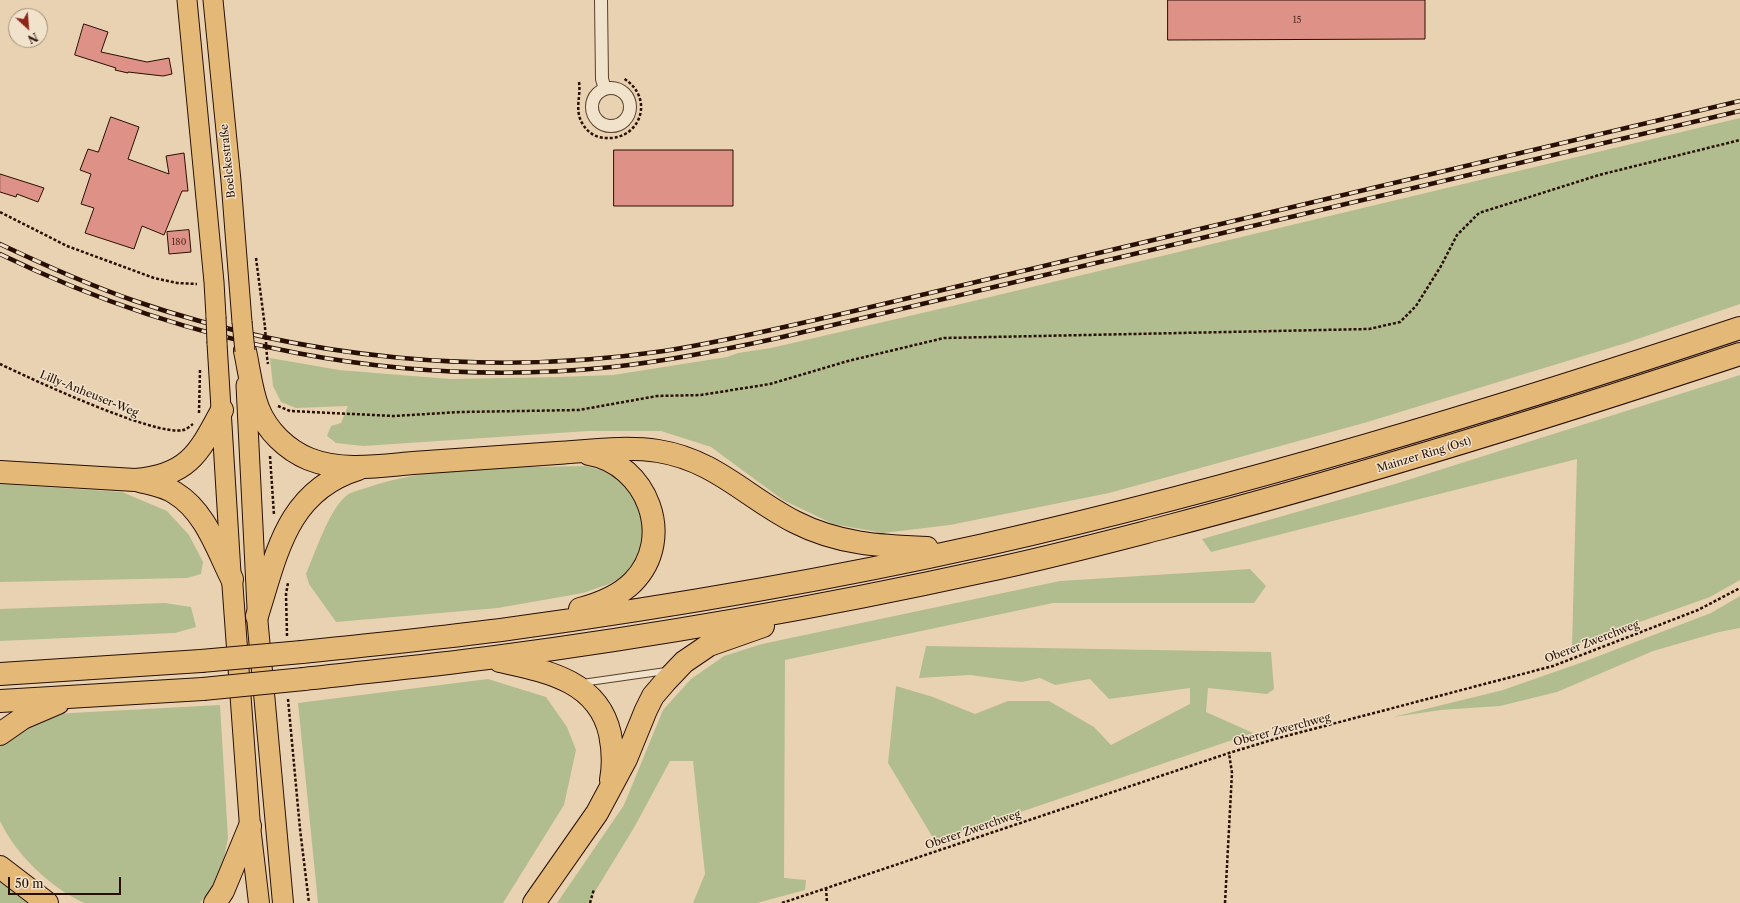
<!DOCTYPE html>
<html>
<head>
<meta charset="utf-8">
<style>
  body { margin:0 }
  #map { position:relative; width:1740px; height:903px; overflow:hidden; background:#e9d2b1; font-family:"Libre Caslon Text",serif }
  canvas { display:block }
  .north { position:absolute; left:8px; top:8px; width:40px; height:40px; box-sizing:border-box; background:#f1e2cc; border:1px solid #a18e7a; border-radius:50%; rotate:154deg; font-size:11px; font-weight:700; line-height:16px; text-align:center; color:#280f00 }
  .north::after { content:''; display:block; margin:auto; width:14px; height:18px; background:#8f2418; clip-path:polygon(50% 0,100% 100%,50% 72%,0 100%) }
  .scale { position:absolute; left:8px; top:877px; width:113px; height:18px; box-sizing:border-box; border:2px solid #280f00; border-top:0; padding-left:5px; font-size:12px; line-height:14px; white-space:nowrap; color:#280f00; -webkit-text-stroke:3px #f1e2cc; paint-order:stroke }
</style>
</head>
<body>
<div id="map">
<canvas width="1740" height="903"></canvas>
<div class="north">N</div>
<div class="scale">50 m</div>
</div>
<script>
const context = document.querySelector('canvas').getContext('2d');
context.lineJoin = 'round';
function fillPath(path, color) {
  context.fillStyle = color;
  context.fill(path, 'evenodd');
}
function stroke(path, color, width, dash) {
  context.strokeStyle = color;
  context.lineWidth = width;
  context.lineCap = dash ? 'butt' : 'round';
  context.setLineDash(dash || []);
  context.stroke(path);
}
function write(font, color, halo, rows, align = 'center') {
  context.font = font + ' "Libre Caslon Text",serif';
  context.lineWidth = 3;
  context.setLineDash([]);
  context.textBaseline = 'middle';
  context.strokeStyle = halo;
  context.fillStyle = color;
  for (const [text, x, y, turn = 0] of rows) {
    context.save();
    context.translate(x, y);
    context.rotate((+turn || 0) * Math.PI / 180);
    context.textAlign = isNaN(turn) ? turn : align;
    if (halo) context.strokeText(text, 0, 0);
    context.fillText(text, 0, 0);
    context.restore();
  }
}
fillPath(new Path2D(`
  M1740 118V304L1626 343 1364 423 1109 493 950 525 883 533 833 524 783 500 711 447 661 431H588L363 446 336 443 327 436 331 426 341 423 348 406 296 408 281 402 273 386 270 358 339 370 450 379 559 377 613 375 727 357 738 353 771 348 948 307Z
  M1740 375V580L1710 597 1572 646 1577 459 1211 552 1202 539 1395 484Z
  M586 466 616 474 635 487 648 528 636 563 625 575 609 584 583 593 498 608 336 622 309 584 306 574C315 553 329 510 346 496 350 492 360 490 366 488 435 464 513 468 586 466Z
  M0 484 122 492 167 511 189 535 203 562 201 574 187 578 0 582Z
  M1250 569 1266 586 1254 603H1053L785 660 784 878 806 880 805 890 757 903H693L705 874 693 761H670L635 826 588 903H557L624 805 663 710 691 679 724 656 762 644 1060 581Z
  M1740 596V628L1719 632 1653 651 1557 692 1500 706 1441 710 1393 717 1503 690 1583 662 1711 613Z
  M165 603 191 607 196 627 175 633 0 641V609Z
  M926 646 1271 652 1274 689 1267 694 1208 688 1206 712 1253 733 935 841 888 763 896 686 933 697 975 714 1008 701H1049L1094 727 1111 745 1190 704V688L1109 699 1090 679 1055 685 1040 678 1022 682 970 675 919 678Z
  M488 679 546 697 567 727 576 750 564 805 503 903H318L298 703Z
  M220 705 228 838 222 869 212 888 200 903H84C50 887 16 855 0 821V745L9 735 53 714Z
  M0 878 32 903H0Z`), '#b2bd8f');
const building = new Path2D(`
  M1168 0H1425V39L1168 40Z
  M84 24 108 32 101 52 147 62 169 58 172 74 163 76 128 72V73L115 70 116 68 75 55Z
  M111 117 139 127 128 159 169 174 166 156 184 153 188 191H182L164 235 142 226 134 249 85 233 94 208 81 204 91 174 80 170 88 149 98 152Z
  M614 150H733V206H614Z
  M0 174 44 188 38 202 17 194 16 197 0 192Z
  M189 230 191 252 169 254 167 232Z`);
fillPath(building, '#de9186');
stroke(building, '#280f00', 1);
const service = new Path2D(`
  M582 683 666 671`);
const minor = new Path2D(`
  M601 0 602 79 605 89
  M592 107a19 19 0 1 1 38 0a19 19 0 1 1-38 0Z`);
const primary = new Path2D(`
  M187 0 214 282 216 317
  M213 0 231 181 242 322
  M217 343 231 573
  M246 385 257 608`);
const trunk = new Path2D(`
  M232 579 250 826 259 903
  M257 616 283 903`);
const motorway = new Path2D(`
  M245 351C249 369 251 390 258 408 267 431 287 450 309 459 341 472 379 466 413 463 461 460 509 456 557 453 590 451 625 446 658 451 715 460 746 497 795 522 838 544 880 546 927 548
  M0 472 135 480C188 476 199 453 222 410
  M140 481C152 484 165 486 175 493 205 511 217 549 232 579
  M580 609C599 604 619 596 633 582 676 538 647 464 589 454
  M257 616C277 553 287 491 358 469
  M302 652C371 645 440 638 508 629 668 607 827 580 984 545 1240 487 1491 411 1740 328
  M500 661C545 671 598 680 610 734 613 749 614 764 611 780
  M0 674 201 661
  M304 679C365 672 427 666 488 658 655 636 821 607 985 571 1043 559 1100 544 1158 529 1354 478 1547 418 1740 354
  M0 701 203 689
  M0 734 23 718 58 703
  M0 867 47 903
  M215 903 223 891 250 826
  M534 903 597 813 626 759 646 710 653 696 665 682 684 662 709 645 763 626`);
stroke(service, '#58402c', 8);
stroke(minor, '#58402c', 14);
stroke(primary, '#280f00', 21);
stroke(trunk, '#280f00', 22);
stroke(motorway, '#280f00', 24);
stroke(new Path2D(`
  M579 82C581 96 575 108 581 121 585 129 591 135 599 137 638 146 658 99 623 78
  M0 212 67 246 154 278 177 283 197 284
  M256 258 265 327
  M267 357 268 364
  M0 364C29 378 156 437 183 430 186 430 190 426 193 424
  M278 406 290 411 394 416 460 412 579 410 657 396 701 395 770 384 848 361 944 338 1369 329 1400 322 1416 306 1441 266 1457 235 1479 213 1599 175 1740 140
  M199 413 200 370
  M270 456 274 515
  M287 636 286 594 288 583
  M288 699 300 829 309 903
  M826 888 827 903
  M590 903 594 889
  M782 903 1229 753 1275 739 1553 666 1698 610 1740 588
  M1225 903 1232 773 1229 753`), '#280f00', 2.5, [3, 2]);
stroke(service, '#f1e2cc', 6);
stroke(minor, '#f1e2cc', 12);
stroke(primary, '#e4b978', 19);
stroke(trunk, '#e4b978', 20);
stroke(motorway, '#e4b978', 22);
const rail = new Path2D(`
  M0 244C44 265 89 285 135 301 304 359 488 377 664 351 722 342 780 328 837 315L1740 101
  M0 254C189 346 402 389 612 367 668 361 723 350 778 338L1740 111`);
stroke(rail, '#280f00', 4.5);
stroke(rail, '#f1e2cc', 3, [9]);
const primaryBridge = new Path2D(`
  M216 317 217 343
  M242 322 245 351`);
const motorwayBridge = new Path2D(`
  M201 661 302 652
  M203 689 304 679`);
stroke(primaryBridge, '#280f00', 21, []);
stroke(motorwayBridge, '#280f00', 24, []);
stroke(new Path2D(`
  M265 327 267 357`), '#280f00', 2.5, [3, 2]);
stroke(primaryBridge, '#e4b978', 19);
stroke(motorwayBridge, '#e4b978', 22);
write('9px', '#563022', null, [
  ["15",1297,20],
  ["180",179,242]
]);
write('11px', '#280f00', '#f1e2cc', [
  ["Boelckestraße",228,161,-96],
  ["Lilly-Anheuser-Weg",89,394,22],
  ["Mainzer Ring (Ost)",1424,455,-17],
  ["Oberer Zwerchweg",1592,642,-21],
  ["Oberer Zwerchweg",1282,730,-15],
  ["Oberer Zwerchweg",973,830,-19]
]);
</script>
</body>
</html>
